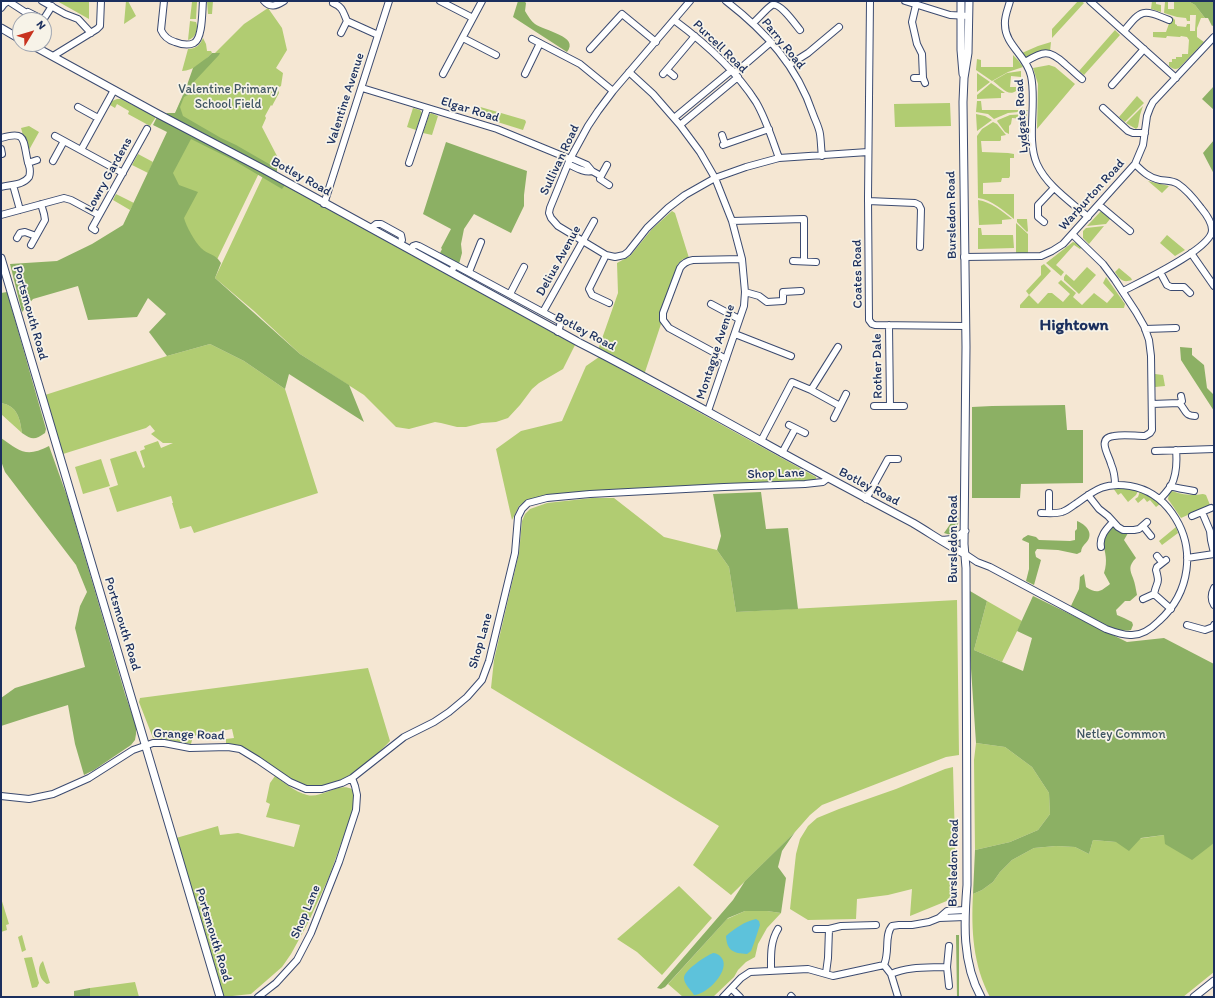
<!DOCTYPE html>
<html>
<head>
<meta charset="utf-8">
<style>
  body { margin:0 }
  #map { position:relative; width:1215px; height:998px; overflow:hidden; background:#f5e7d3; font-family:Itim,sans-serif }
  canvas { display:block }
  .frame { position:absolute; inset:0; border:2px solid #1b2f5e; pointer-events:none }
  .north { position:absolute; left:12px; top:12px; width:40px; height:40px; box-sizing:border-box; background:#f7f3e8; border:1px solid #9fa5b1; border-radius:50%; rotate:52deg; font-size:11px; font-weight:700; line-height:16px; text-align:center; color:#1b2f5e }
  .north::after { content:''; display:block; margin:auto; width:14px; height:18px; background:#c8321e; clip-path:polygon(50% 0,100% 100%,50% 72%,0 100%) }
</style>
</head>
<body>
<div id="map">
<canvas width="1215" height="998"></canvas>
<div class="frame"></div>
<div class="north">N</div>
</div>
<script>
const context = document.querySelector('canvas').getContext('2d');
context.lineJoin = 'round';
function fillPath(path, color) {
  context.fillStyle = color;
  context.fill(path, 'evenodd');
}
function stroke(path, color, width, dash) {
  context.strokeStyle = color;
  context.lineWidth = width;
  context.lineCap = dash ? 'butt' : 'round';
  context.setLineDash(dash || []);
  context.stroke(path);
}
function write(font, color, halo, rows, align = 'center') {
  context.font = font + ' Itim,sans-serif';
  context.lineWidth = 3.5;
  context.setLineDash([]);
  context.textBaseline = 'middle';
  context.strokeStyle = halo;
  context.fillStyle = color;
  for (const [text, x, y, turn = 0] of rows) {
    context.save();
    context.translate(x, y);
    context.rotate((+turn || 0) * Math.PI / 180);
    context.textAlign = isNaN(turn) ? turn : align;
    if (halo) context.strokeText(text, 0, 0);
    context.fillText(text, 0, 0);
    context.restore();
  }
}
fillPath(new Path2D(`
  M57 1H89V19Z
  M126 1H128L136 16 124 24Z
  M207 1H213L212 14H208Z
  M1078 1H1081L1084 3 1052 38V29Z
  M1152 1H1156V4L1161 5V12L1151 9Z
  M1174 1H1188L1195 5 1205 18H1201L1197 28V37L1204 42 1179 68C1175 70 1173 69 1169 66V62H1172V59H1176V57H1182V54H1188L1189 40 1187 37 1181 36 1180 37 1167 36 1166 38 1153 37V32H1166L1171 18H1173L1175 20V24L1177 25V26L1186 27 1187 24H1190V31H1195L1196 15H1190V21H1187L1186 18 1177 17 1164 13 1165 2H1168V9H1174Z
  M192 2H197L196 19H190Z
  M268 8 282 28 287 50 276 68 283 73 281 86 279 87 278 90 279 93 272 106 271 105 265 116 266 118 262 127 277 156 276 172 174 116 189 83 199 69 244 24Z
  M190 21 196 22C199 29 196 38 188 40Z
  M1115 30 1120 35 1084 75 1079 71Z
  M203 38 206 44 207 51H211L212 53C205 61 193 71 182 71L188 49C196 49 200 45 203 38Z
  M1051 42 1050 52 1027 59 1022 53 1038 46Z
  M1013 55 1018 60 1023 67 1008 72 992 81 976 70 977 59 981 60V67H1013Z
  M1049 65 1055 67 1075 84 1037 129 1038 84 1033 68Z
  M1021 71V77L1011 76 1010 87H1016V91C1008 97 1000 86 993 81L1007 73Z
  M977 73 990 82 977 92Z
  M991 83 1005 93H1001V98L977 99V95Z
  M1137 96 1144 103 1125 122 1119 117Z
  M117 99H121L156 117 150 126 128 114 129 111 117 104 115 108 110 105 112 101Z
  M977 101H981L982 110H1027L1028 111 1008 113 994 119 988 114 976 112Z
  M950 103 951 126 895 127 894 104Z
  M475 106H477L525 120 526 122 523 130 472 114Z
  M1143 106 1140 115 1138 127 1136 129 1126 123Z
  M413 108 420 110 422 113 416 130 407 127Z
  M431 113 438 116 432 135 423 133 429 115Z
  M976 114 985 116 992 120 977 131Z
  M1027 114V123H1023V119L1012 118 1011 124 1009 126V134L1005 132 997 121 998 120 1010 115Z
  M993 122 997 124 1006 135 1001 136V140L1000 141H981L982 152 1008 153 1014 154V158H1010V176L1009 178H1002L1001 182 983 183V194H1014V219C1003 210 992 200 978 198L977 136 982 129Z
  M29 126 39 132 29 150C28 144 28 138 23 135L21 128Z
  M182 130 260 171 210 274 140 215Z
  M138 154 153 162 148 173 132 165Z
  M264 174 575 345 563 369 539 383 532 389 520 405 508 418 496 422 482 423 466 427H457L441 423 435 422 409 429 396 427 364 395 300 354 254 311 215 278Z
  M1148 181 1169 186 1162 193Z
  M116 194 134 203 130 210 113 200Z
  M978 200C991 202 1002 211 1012 219L1002 220V224L979 225Z
  M672 211 675 213 689 258 683 259 678 264 659 315 661 324 644 375 598 350 618 293 617 263 630 256 652 229Z
  M1101 211 1110 219 1106 224 1087 226Z
  M1017 219H1027L1028 231 1027 232 1017 222Z
  M1016 223 1028 234V253L1016 254Z
  M1104 226 1089 244 1083 238V231L1086 228Z
  M978 228H981L982 235H1013L1014 248 978 249Z
  M1167 235 1185 250 1175 256 1160 243Z
  M1073 242 1076 243 1081 247V248L1080 249 1074 245 1056 265 1064 272 1061 276 1046 263Z
  M1044 264 1051 271 1029 295 1026 291 1041 275V266Z
  M1087 267 1096 275 1079 294 1064 280V277L1066 274 1074 281Z
  M1119 268 1131 278 1132 280C1123 283 1120 280 1115 272Z
  M1106 277 1125 304 1124 308H1020V305L1029 295 1038 304 1048 293H1052L1063 302 1070 294 1058 283 1061 280 1076 293 1073 297 1082 305 1094 293 1107 303 1114 295 1103 283Z
  M210 344 244 361 285 389 318 493 194 533 191 526 180 529 172 503H173L171 496 117 512 109 488 118 485 110 459 136 451 143 468 145 467 140 451 145 449 144 446 158 441 161 448 173 443H163L151 434 155 431 150 425 146 428 63 454 45 395 167 356Z
  M599 357 816 477V481L590 491 546 495 527 500 519 506 512 520 496 449 521 431 562 421 586 366Z
  M1155 374 1163 375 1165 386 1155 387Z
  M1 403C18 406 20 419 22 433L1 414Z
  M101 459 110 486 83 494 75 467Z
  M1113 488 1127 489 1138 491 1136 495 1128 502 1121 493 1118 495Z
  M1140 491 1151 497 1160 504 1156 507 1150 500 1147 502 1144 498 1138 503 1135 499 1138 497Z
  M1172 491C1180 494 1188 495 1196 495 1200 495 1202 493 1206 495L1210 505 1181 518 1168 499 1169 494Z
  M592 498H614L664 537 717 550 729 567 736 612 957 600 959 755 946 757 822 805 810 815 795 832 731 895 693 865 719 826 491 688 494 660 519 553 522 521 525 514 530 509 547 503Z
  M1176 527 1178 533 1162 545 1159 541Z
  M987 601 1022 621 1002 662 974 650Z
  M368 668 390 741C370 762 346 784 316 786 313 786 309 787 307 786 295 784 284 774 275 768 260 758 244 747 226 744V739L234 738 232 729 193 736 191 744 153 738 139 702 140 698Z
  M976 743 1005 747 1032 767 1049 793 1050 814 1038 830 1010 842 975 850 974 760Z
  M953 767 956 879 954 898 910 916 912 889 888 895 857 899 856 919 808 920 790 909 796 854 800 839 808 826 817 818 839 809 896 789 945 769Z
  M275 776C285 783 295 792 307 795 322 799 337 782 352 789L354 795 353 810 329 877 308 923 291 954 282 967 251 994 223 997 176 838 218 826 220 835 238 833 294 847 300 825 266 817 270 804 266 802 270 783Z
  M1164 835 1205 848 1214 843V972L1183 997H990C973 965 971 930 973 894L982 890 993 882 1000 872 1012 860 1034 848 1056 846 1075 847 1089 854 1093 840 1116 842Z
  M679 886 712 918 662 975 637 952 617 939Z
  M1 898 9 924 6 925 7 930 1 932Z
  M745 911H767L781 913 767 928 758 944 755 957 746 962 738 970 734 977 713 997H683L668 984 727 919Z
  M22 935 26 950 22 952 18 937Z
  M32 957 39 983 37 987 32 988 24 958Z
  M43 961 50 983 47 984C39 979 36 967 43 961Z
  M135 982 139 997H90V988Z`), '#b1cc72');
fillPath(new Path2D(`
  M518 1H524L526 3 525 11C528 16 531 21 535 24 544 31 580 36 567 52L513 17Z
  M1188 1H1214V25L1212 26 1208 18H1205L1195 5Z
  M212 53H220L219 55 191 85 188 95 184 97 180 107 183 116 221 138 236 145 269 164 273 163 277 166V173L284 176 285 185 282 189 233 160 191 139 173 173 179 185 198 192 184 218C186 226 195 242 201 248 208 255 215 253 221 263L215 278 300 354 349 385 364 422 289 374 285 389 244 361 210 344 167 356 149 332 166 314 148 298 137 317 88 320 78 286 33 299 22 312 10 264 57 261 92 244 123 225 167 132 153 125 157 117 161 119 167 113H175L186 88 193 68 208 57Z
  M1214 86V110L1202 99Z
  M1214 140V174L1203 153Z
  M446 142 527 171 524 195V206L511 233 474 214 464 229 461 244 462 253 459 264 440 253 442 249 441 248 451 229 423 214Z
  M7 292 46 429 45 433C35 440 32 440 22 433 20 419 18 406 1 403V293Z
  M1180 347 1192 348V355L1204 365 1207 388 1214 395V411L1181 360Z
  M1065 405 1067 430H1083V483L1021 484 1020 498H972V407L992 406Z
  M1 438C20 451 26 458 49 446L68 499 125 694 136 726V734L135 740 131 745 94 770 84 775 75 744 68 705 32 716 1 726V698L15 688 85 667 75 628 80 606 87 592 76 565 5 472 1 461Z
  M761 492 766 529 788 528 798 609 736 612 729 567 717 550 721 536 713 494Z
  M958 513C959 523 959 539 944 533Z
  M1077 521C1083 523 1092 530 1089 538 1087 544 1082 544 1081 552L1077 554 1058 550 1037 549 1035 552 1036 557 1041 560 1034 585 1026 581 1029 569V543L1022 540 1023 538 1028 535 1036 537 1039 540 1070 541 1075 540V531L1077 529Z
  M1113 526 1128 533 1124 540 1136 558C1128 566 1130 570 1133 578 1135 583 1136 590 1137 595L1130 601H1125L1116 610 1117 615 1124 618 1132 622 1133 625 1131 630C1113 634 1086 616 1070 608L1079 589 1080 577 1084 574 1086 587C1097 594 1100 592 1110 584L1104 573C1108 560 1105 554 1103 541L1109 530Z
  M970 591 987 601 974 650 1023 671 1032 638 1017 631 1033 596 1127 642 1164 638 1214 664V843L1192 860 1165 844 1164 835 1141 838 1129 851 1116 842 1093 840 1089 854 1075 847 1056 846 1034 848 1012 860 1000 872 993 882 982 890 973 894 975 850 1010 842 1038 830 1050 814 1049 793 1032 767 1005 747 976 743 970 654Z
  M795 832 782 851 778 867 786 878 781 913 767 911H745L728 918 665 987 661 989 657 988 733 900 745 881Z
  M956 935H959V997H957Z
  M90 988V997H74V991Z`), '#8cb064');
fillPath(new Path2D(`
  M756 919 759 921 760 925 754 943 751 951 747 954C733 953 727 951 726 936 735 928 744 922 756 919Z
  M713 953C716 953 718 954 721 957 732 969 707 995 694 995 691 990 684 984 684 978 684 970 706 956 713 953Z`), '#5dc2db');
const minor = new Path2D(`
  M42 1 65 14 78 19 91 33
  M164 1 161 30C164 37 168 40 175 42 180 44 188 46 194 43 203 38 202 11 203 1
  M264 1C270 8 276 6 284 1
  M440 1 473 18
  M690 1 613 91 598 111 588 126 570 159 550 208 549 213 551 218 558 226 606 255 615 257 624 255 628 252 647 228 668 208 685 195 715 178 746 167 779 158 868 152
  M726 1C766 32 797 66 813 114 815 120 819 127 820 134 821 141 821 149 822 156
  M870 1 868 198 869 320 872 324 875 325 965 326
  M905 1 950 15 969 16
  M1010 1C1008 9 1004 17 1005 25 1005 45 1027 56 1031 76 1037 103 1026 139 1037 164 1047 186 1070 201 1088 217
  M1090 1 1176 78
  M333 3C343 7 343 12 347 21L378 35
  M916 5 912 22 917 44 922 54 923 78 925 83
  M1 8 4 4 8 1 25 12
  M28 12 42 19 45 17 52 6
  M674 20C705 43 735 69 756 102 766 119 772 139 779 158
  M753 23C758 19 767 8 772 5 780 2 795 24 800 30
  M1124 31C1142 9 1142 9 1169 20
  M341 33 347 21
  M463 38 496 55
  M532 39 580 64 613 91
  M590 49 622 14 656 42
  M53 56 97 29 100 26 101 1
  M1025 62C1043 51 1049 49 1065 64 1071 69 1076 74 1082 79
  M789 65 808 53 839 27
  M667 70 674 76
  M629 72 653 94 680 125 700 152 715 178 732 221 742 259 745 292 744 306 708 411
  M735 73 771 42
  M443 74 482 1
  M525 74 540 43
  M663 74 695 36
  M914 78H923
  M1112 85 1144 49
  M362 88 497 129 570 159
  M78 107 98 118
  M1103 108 1128 131 1133 133H1145
  M674 118 732 70
  M680 125 738 77
  M722 135 725 144
  M55 136 123 173
  M1 138C25 131 23 138 27 158 28 166 32 168 29 177 22 186 11 184 1 187
  M723 145 769 129
  M1 149 2 154
  M81 150 114 90
  M53 161 64 141
  M28 163 37 160
  M409 163 427 109
  M568 164C575 167 584 173 592 171L587 165 571 158
  M592 171 601 176 607 165
  M601 176 600 179 609 185
  M13 185 20 210
  M868 201 915 203 919 205 921 209 920 247
  M324 204 389 1
  M1099 205 1130 231
  M1 215 64 198 71 200 99 215
  M732 221 804 219V261
  M1044 222 1038 217V205L1054 188
  M371 228 376 224H381L401 235 402 240 400 244
  M95 230 92 228 147 129
  M1072 234 1103 264 1115 280 1136 312 1144 326 1149 340 1151 356 1152 430 1150 433 1145 436C1135 436 1124 434 1114 436 1096 438 1109 455 1111 464 1114 471 1115 478 1115 485
  M17 238 20 233 25 232 36 236
  M31 245 45 220 44 214 41 204
  M411 250 413 246 416 245 419 246 455 265
  M1191 253 1214 286
  M606 255 589 289 592 295 609 303
  M964 257 1041 256 1052 251 1063 244 1135 164 1143 145 1147 116 1150 108 1153 102 1214 37
  M793 261 816 262
  M451 272 455 265 561 322 558 332
  M469 272 481 242
  M1160 272 1167 285 1171 287H1184L1190 293
  M1123 291C1140 282 1212 249 1212 230 1212 222 1206 214 1201 208 1195 200 1187 190 1178 184 1172 180 1166 181 1160 180 1149 178 1142 171 1135 164
  M745 292 759 296 767 302 783 301V292L801 291
  M510 294 524 267
  M711 304 739 319
  M543 312 594 221
  M889 325 890 406
  M1145 329 1176 328
  M735 334 791 356
  M726 359 669 328 663 320V313L680 268C683 263 687 261 693 260L742 259
  M811 390 838 347
  M1181 396 1182 401 1179 403C1186 409 1184 416 1195 416
  M1152 404 1179 403
  M874 406H904
  M834 418 846 394
  M789 425 805 433
  M761 441 792 382 811 390 840 406
  M1155 451 1214 449
  M782 453 795 429
  M1170 486C1178 489 1186 489 1194 491
  M1049 493V513
  M1088 495 1099 509 1108 516 1118 527 1123 530H1134L1139 529 1147 522
  M866 499 888 459H898
  M1160 499C1164 495 1168 490 1171 486 1176 476 1177 461 1176 450
  M1202 512 1210 531 1211 540 1214 553
  M1192 516 1211 508
  M1143 526 1151 536
  M1101 547C1099 537 1106 529 1113 522
  M965 554 977 562 990 567 1106 629C1114 632 1122 635 1130 635 1142 636 1151 629 1159 621 1190 593 1197 548 1172 513 1162 499 1148 489 1130 486 1106 482 1096 489 1077 503 1072 506 1068 510 1062 512 1055 514 1048 513 1041 513
  M1157 556 1162 562
  M1187 558 1214 554
  M1166 560 1157 567 1156 570C1160 585 1157 580 1154 594L1171 609
  M1214 588C1211 594 1211 600 1214 605
  M1143 599 1154 594
  M1187 625 1205 630 1213 627 1214 625
  M1 796 29 799 53 794 89 778 133 750 153 743H164L190 748 228 747 240 749 258 760 290 782 306 789H322L342 783 352 778 404 737 434 722 449 712 467 697 482 680 489 661 515 553 518 517 522 509 528 503 547 498 590 494 724 487 805 484 823 482 828 478
  M939 918 947 911 965 910
  M816 929H829L841 926 876 925
  M884 965 891 974 898 997
  M771 971C771 956 770 942 778 929
  M826 973 828 958 829 929
  M891 974C909 966 928 968 947 967
  M949 986 947 967 949 946
  M732 989 740 997
  M791 996 792 997
  M258 997 276 983 297 960 311 933 339 862 356 810 357 795 355 786 352 778
  M723 997 741 978 750 972 808 969 833 976 884 965C890 952 884 935 892 926L899 925H912L929 922 939 918 965 917`);
const major = new Path2D(`
  M961 1V50L963 74
  M969 1 968 53 964 78 963 102 966 347 964 544 966 568 967 885C964 922 962 963 981 997
  M1 28 20 39
  M30 44 158 114 263 169 580 343C641 374 701 408 761 441 811 469 862 496 913 523 930 533 947 545 965 554
  M1 258 220 997
  M941 540C952 541 957 538 965 531
  M1194 997 1214 981`);
stroke(minor, '#3c4b70', 8);
stroke(major, '#3c4b70', 9);
stroke(minor, '#fff', 6);
stroke(major, '#fff', 7);
write('13px', '#1b2f5e', '#f7f3e8', [
  ["Parry Road",783,44,51],
  ["Purcell Road",720,47,44],
  ["Valentine Avenue",346,99,-72],
  ["Elgar Road",470,110,17],
  ["Lydgate Road",1022,116,-94],
  ["Sullivan Road",560,160,-65],
  ["Lowry Gardens",109,175,-61],
  ["Botley Road",301,177,29],
  ["Warburton Road",1092,195,-48],
  ["Bursledon Road",952,215,-91],
  ["Delius Avenue",559,261,-61],
  ["Coates Road",858,274,-91],
  ["Portsmouth Road",30,313,74],
  ["Botley Road",585,332,28],
  ["Montague Avenue",716,352,-72],
  ["Rother Dale",878,366,-91],
  ["Shop Lane",776,474,-2],
  ["Botley Road",869,487,28],
  ["Bursledon Road",954,539,-90],
  ["Portsmouth Road",122,624,73],
  ["Shop Lane",481,641,-74],
  ["Grange Road",189,735,2],
  ["Bursledon Road",954,863,-89],
  ["Shop Lane",306,912,-67],
  ["Portsmouth Road",213,935,73]
]);
write('13px', '#405663', '#f7f3e8', [
  ["Valentine Primary",228,90],
  ["School Field",228,105],
  ["Netley Common",1121,735]
]);
write('bold 17px', '#1b2f5e', '#f7f3e8', [
  ["Hightown",1074,326]
]);
</script>
</body>
</html>
